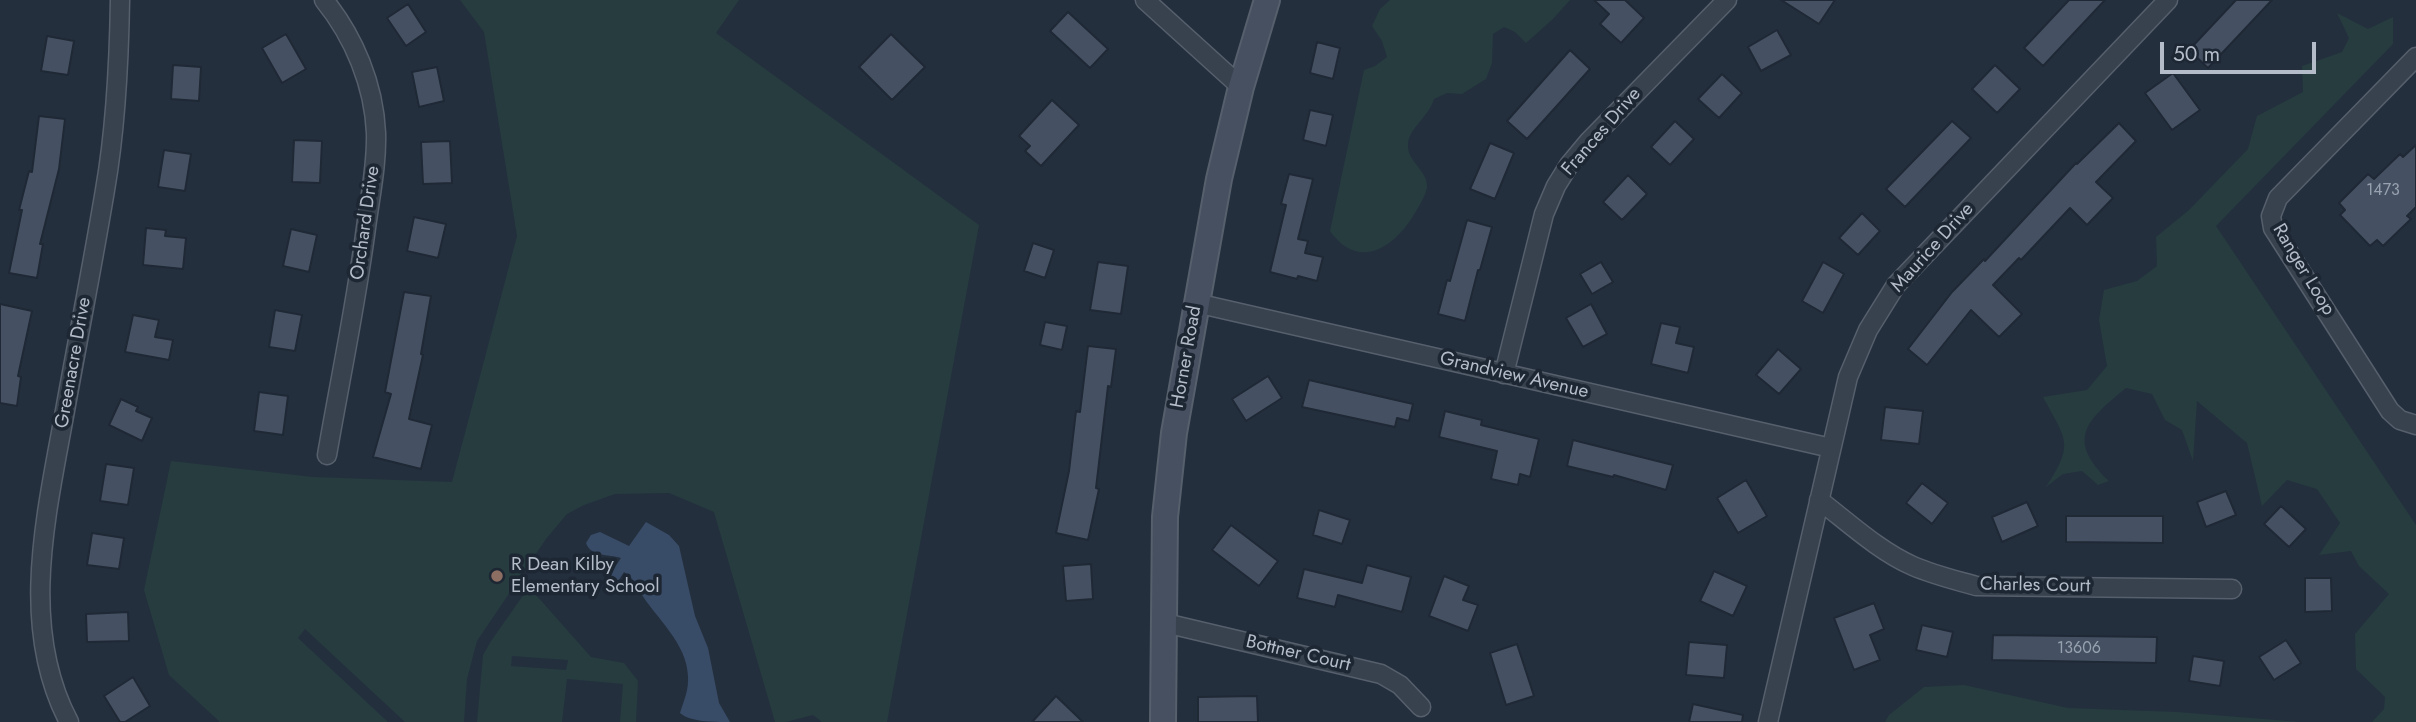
<!DOCTYPE html>
<html>
<head>
<meta charset="utf-8">
<style>
  body { margin:0 }
  #map { position:relative; width:2416px; height:722px; overflow:hidden; background:#242f3e; font-family:Jost,sans-serif }
  canvas { display:block }
  .scale { position:absolute; left:2160px; top:42px; width:156px; height:32px; box-sizing:border-box; border:4px solid #b4bcc9; border-top:0; padding-left:9px; font-size:21px; line-height:24px; white-space:nowrap; color:#b4bcc9; -webkit-text-stroke:5px #1d2633; paint-order:stroke }
</style>
</head>
<body>
<div id="map">
<canvas width="2416" height="722"></canvas>
<div class="scale">50 m</div>
</div>
<script>
const context = document.querySelector('canvas').getContext('2d');
context.lineJoin = 'round';
function fillPath(path, color) {
  context.fillStyle = color;
  context.fill(path, 'evenodd');
}
function stroke(path, color, width, dash) {
  context.strokeStyle = color;
  context.lineWidth = width;
  context.lineCap = dash ? 'butt' : 'round';
  context.setLineDash(dash || []);
  context.stroke(path);
}
function write(font, color, halo, rows, align = 'center') {
  context.font = font + ' Jost,sans-serif';
  context.lineWidth = 7;
  context.setLineDash([]);
  context.textBaseline = 'middle';
  context.strokeStyle = halo;
  context.fillStyle = color;
  for (const [text, x, y, turn = 0] of rows) {
    context.save();
    context.translate(x, y);
    context.rotate((+turn || 0) * Math.PI / 180);
    context.textAlign = isNaN(turn) ? turn : align;
    if (halo) context.strokeText(text, 0, 0);
    context.fillText(text, 0, 0);
    context.restore();
  }
}
fillPath(new Path2D(`
  M460 0H739L716 33 979 225 887 722H822L813 715 786 722H775L714 512 669 493 615 494 584 505 567 514 546 539 477 641 467 679 464 722H405L305 629 298 638 388 722H220L169 675 144 590 171 461 313 477 452 482 517 236 484 32Z
  M1390 0H1570L1553 19 1526 43 1515 32 1504 27 1493 34 1492 63 1486 79 1462 94 1447 93 1434 99C1428 118 1408 129 1408 145 1407 162 1429 171 1427 188 1425 197 1419 206 1415 213 1395 247 1359 272 1330 231L1364 70 1375 66 1387 57 1382 41 1372 26 1380 9Z
  M2337 13 2368 29 2393 17V44L2216 226 2416 525V722H2372L2384 709 2385 697 2356 669 2355 634 2389 594 2359 566 2351 551 2319 555 2340 523 2317 489 2287 480 2262 506 2247 443 2197 401 2193 461 2182 430 2165 420 2152 394 2126 388C2087 420 2065 439 2109 481L2098 485 2082 471 2063 474 2046 487C2075 443 2066 440 2043 397L2087 390 2107 366 2099 320 2104 290 2137 281 2157 266 2156 237 2189 210 2248 149 2257 116 2303 92 2302 66 2342 52 2349 38Z
  M529 587 591 657 624 663 638 681 636 722H620L623 684 567 679 562 722H477L483 655 491 641ZM512 656 568 660V661L566 670 511 666Z
  M1964 685 2068 708 2177 712 2300 722H1885L1889 715 1924 687Z`), '#263c3f');
fillPath(new Path2D(`
  M646 522 669 535 679 546 695 616 708 648 719 703 730 722C714 722 690 722 680 713 684 700 689 690 688 676 687 643 656 618 640 592 635 583 634 579 624 572L615 586 607 579 621 558C608 554 591 557 586 543L591 535 600 532 629 546Z`), '#394c67');
const building = new Path2D(`
  M1594 0H1625L1644 18 1621 43 1600 24 1609 14Z
  M1781 0H1835L1819 24Z
  M2069 0H2105L2043 66 2024 48Z
  M2236 0H2272L2208 68 2189 50Z
  M408 4 426 32 406 46 387 18Z
  M1068 12 1108 49 1090 68 1050 31Z
  M1777 30 1791 55 1761 71 1748 47Z
  M286 34 306 69 282 83 262 48Z
  M891 34 925 67 892 100 859 67Z
  M47 36 74 41 68 75 41 71Z
  M1317 42 1340 48 1333 79 1310 73Z
  M1570 50 1590 69 1527 139 1507 121Z
  M173 65 201 67 199 101 171 99Z
  M1995 65 2020 89 1997 113 1972 89Z
  M437 67 444 101 419 107 412 72Z
  M2173 73 2200 110 2172 130 2145 93Z
  M1722 74 1742 93 1719 118 1698 99Z
  M1052 100 1079 125 1041 166 1025 151 1030 146 1019 136Z
  M1310 110 1333 115 1326 146 1303 140Z
  M39 116 65 119 59 169 40 244H43L37 278 9 273 22 210H19L29 171 32 172Z
  M1675 121 1694 139 1670 165 1651 147Z
  M1952 121 1971 138 1905 207 1886 189Z
  M2119 123 2136 141 2096 182 2113 198 2087 225 2070 208 2021 260 2019 258 1993 285 2022 314 1999 337 1971 310 1927 365 1908 349 1952 292 1984 259 1985 261 2076 163 2077 164Z
  M294 140 322 141 320 183 292 182Z
  M450 141 452 183 423 184 421 142Z
  M1490 143 1514 153 1495 199 1470 189Z
  M2416 145V207L2407 216 2411 219 2383 246 2377 240 2370 246 2340 215 2345 210 2339 203 2368 174 2374 179 2400 154 2403 157Z
  M164 150 191 154 185 191 158 187Z
  M1289 174 1313 179 1298 239 1308 241 1305 253 1323 257 1317 281 1298 276 1297 279 1270 272 1286 205 1281 204Z
  M1628 175 1647 194 1622 220 1603 202Z
  M1862 213 1880 231 1858 255 1839 238Z
  M414 217 446 224 438 258 407 251Z
  M1467 220 1492 227 1480 270H1478L1465 321 1438 314 1447 280 1450 281Z
  M146 228 166 230 165 236 186 238 183 269 143 265Z
  M291 229 317 235 309 272 283 266Z
  M1033 243 1054 250 1045 278 1024 271Z
  M1098 262 1128 266 1121 314 1090 310Z
  M1601 262 1613 282 1592 294 1580 274Z
  M1823 262 1844 274 1823 313 1802 301Z
  M404 292 431 296 421 354 423 355 409 419 432 425 421 469 373 457 391 394 385 392Z
  M0 304 32 311 18 376 21 377 17 406 0 403Z
  M1591 304 1607 334 1583 347 1566 318Z
  M275 310 302 315 295 351 269 347Z
  M133 315 159 320 155 337 173 340 169 360 125 352Z
  M1045 322 1067 326 1062 350 1040 345Z
  M1661 323 1680 327 1676 343 1694 347 1688 373 1651 364Z
  M1088 346 1116 349 1111 387 1108 386 1096 488 1099 489 1088 540 1056 533 1069 471 1076 411 1080 412Z
  M1778 349 1801 369 1779 394 1756 375Z
  M1268 376 1282 398 1246 421 1232 399Z
  M1309 380 1413 404 1409 421 1397 418 1395 427 1302 407Z
  M259 392 288 396 283 435 254 431Z
  M121 399 138 407 136 411 152 418 142 441 109 425Z
  M1885 407 1923 411 1919 444 1881 440Z
  M1445 411 1482 420 1481 425 1539 439 1530 477 1520 474 1518 485 1491 479 1497 451 1439 437Z
  M1573 440 1673 465 1666 490 1614 475 1613 477 1567 466Z
  M106 464 134 468 128 505 100 501Z
  M1746 480 1767 516 1738 533 1717 498Z
  M1922 483 1948 503 1932 524 1906 503Z
  M2226 491 2236 515 2206 527 2197 502Z
  M2027 502 2038 526 2002 542 1992 517Z
  M2281 506 2306 529 2289 547 2264 524Z
  M1319 510 1350 520 1342 544 1313 535Z
  M2066 516H2163V543L2066 542Z
  M1231 525 1278 561 1259 586 1212 550Z
  M92 533 124 538 119 569 87 565Z
  M1091 564 1093 599 1066 601 1063 566Z
  M1367 565 1411 577 1402 612 1338 595 1335 607 1297 598 1304 569 1362 583Z
  M1714 571 1747 586 1733 616 1700 601Z
  M1444 576 1469 586 1463 600 1478 605 1468 631 1429 616Z
  M2305 578H2331L2332 611 2305 612Z
  M1874 603 1884 629 1870 635 1880 660 1854 670 1834 618Z
  M128 612 129 641 87 642 86 614Z
  M1922 625 1953 632 1947 657 1916 650Z
  M1993 635 2157 637 2156 663 1992 660Z
  M2286 640 2301 663 2274 680 2259 657Z
  M1689 642 1727 645 1724 678 1686 675Z
  M1517 644 1534 696 1506 705 1490 653Z
  M2193 656 2224 661 2220 686 2189 681Z
  M133 677 150 706 125 722H120L104 696Z
  M1056 696 1083 722H1032Z
  M1257 696 1258 722H1198V697Z
  M1693 704 1743 715 1742 722H1689Z`);
fillPath(building, '#455162');
stroke(building, '#1f2835', 2);
const minor = new Path2D(`
  M324 0C354 37 374 85 376 133 377 165 370 197 366 228 356 304 340 380 327 455
  M1145 0 1241 87
  M2416 57 2278 198 2271 216 2273 228 2390 411 2400 420 2416 425
  M1196 303 1831 448
  M1504 374 1544 214 1556 186 1569 165 1589 141 1727 0
  M1819 500C1849 523 1879 551 1913 566 1934 575 1955 580 1976 586L2232 589
  M1165 623 1381 674 1400 685 1421 707
  M69 722C17 624 48 508 66 405 79 333 93 262 105 190 116 127 119 64 120 0
  M1768 722 1848 377 1868 330 1896 285 2168 0`);
const secondary = new Path2D(`
  M1163 722 1165 517 1174 433 1219 179 1241 87 1267 0`);
stroke(minor, '#565f6c', 21);
stroke(secondary, '#565f6c', 28);
stroke(minor, '#38414e', 18);
stroke(secondary, '#465061', 24);
for (const [x, y, r, color] of [
  [497,576,7,"#8d6e63"]
]) {
  const dot = new Path2D();
  dot.arc(x, y, r, 0, 2 * Math.PI);
  context.fillStyle = color;
  context.fill(dot);
  stroke(dot, '#1d2633', 2.5);
}
write('16px', '#98a1af', null, [
  ["1473",2383,191],
  ["13606",2079,649]
]);
write('19px', '#b4bcc9', '#1d2633', [
  ["Frances Drive",1602,132,-49],
  ["Orchard Drive",366,223,-82],
  ["Maurice Drive",1933,248,-48],
  ["Ranger Loop",2303,270,59],
  ["Horner Road",1187,357,-80],
  ["Greenacre Drive",74,363,-80],
  ["Grandview Avenue",1514,376,13],
  ["Charles Court",2035,586,1],
  ["Bottner Court",1298,654,13]
]);
write('19px', '#b4bcc9', '#1d2633', [
  ["R Dean Kilby",511,565],
  ["Elementary School",511,587]
], 'left');
</script>
</body>
</html>
